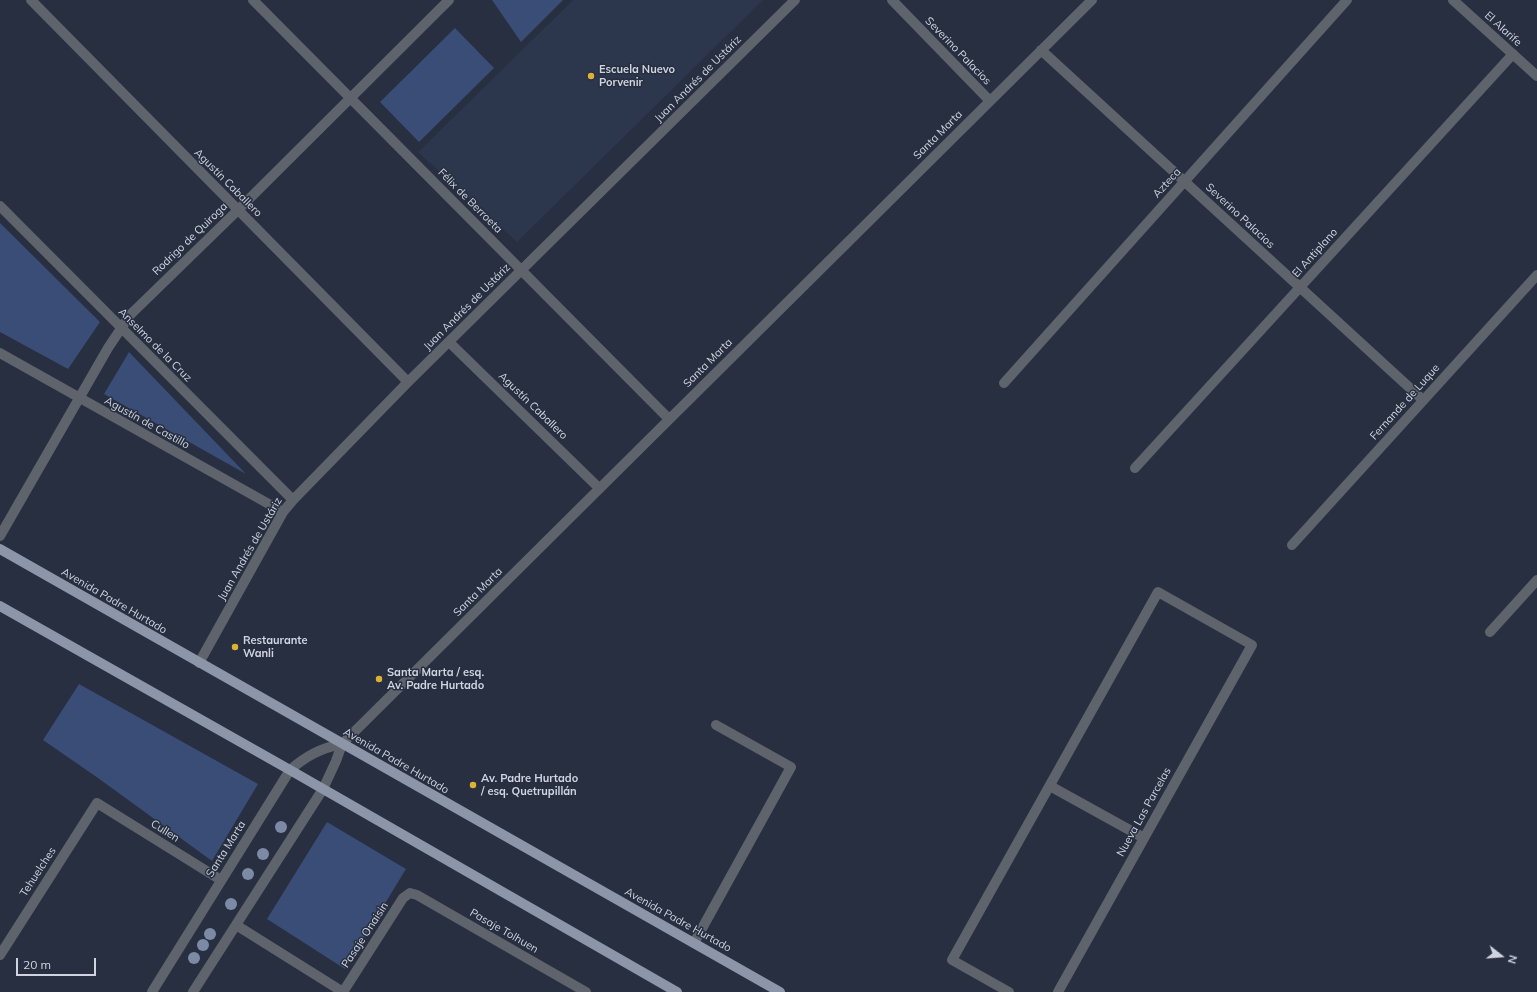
<!DOCTYPE html>
<html>
<head>
<meta charset="utf-8">
<style>
  body { margin:0 }
  #map { position:relative; width:1537px; height:992px; overflow:hidden; background:#272f40; font-family:Mulish,sans-serif }
  canvas { display:block }
  .north { position:absolute; left:1481px; top:936px; width:40px; height:40px; -webkit-text-stroke:3px #272f40; paint-order:stroke; rotate:107deg; font-size:11px; font-weight:700; line-height:16px; text-align:center; color:#cfd5e0 }
  .north::after { content:''; display:block; margin:auto; width:14px; height:18px; background:#cfd5e0; clip-path:polygon(50% 0,100% 100%,50% 72%,0 100%) }
  .scale { position:absolute; left:16px; top:958px; width:80px; height:18px; box-sizing:border-box; border:2px solid #cfd5e0; border-top:0; padding-left:5px; font-size:12px; line-height:14px; white-space:nowrap; color:#cfd5e0; -webkit-text-stroke:3px #272f40; paint-order:stroke }
</style>
</head>
<body>
<div id="map">
<canvas width="1537" height="992"></canvas>
<div class="north">N</div>
<div class="scale">20 m</div>
</div>
<script>
const context = document.querySelector('canvas').getContext('2d');
context.lineJoin = 'round';
function fillPath(path, color) {
  context.fillStyle = color;
  context.fill(path, 'evenodd');
}
function stroke(path, color, width, dash) {
  context.strokeStyle = color;
  context.lineWidth = width;
  context.lineCap = dash ? 'butt' : 'round';
  context.setLineDash(dash || []);
  context.stroke(path);
}
function write(font, color, halo, rows, align = 'center') {
  context.font = font + ' Mulish,sans-serif';
  context.lineWidth = 3;
  context.setLineDash([]);
  context.textBaseline = 'middle';
  context.strokeStyle = halo;
  context.fillStyle = color;
  for (const [text, x, y, turn = 0] of rows) {
    context.save();
    context.translate(x, y);
    context.rotate((+turn || 0) * Math.PI / 180);
    context.textAlign = isNaN(turn) ? turn : align;
    if (halo) context.strokeText(text, 0, 0);
    context.fillText(text, 0, 0);
    context.restore();
  }
}
fillPath(new Path2D(`
  M573 0H763L517 242 418 152Z`), '#2c374e');
fillPath(new Path2D(`
  M492 0H563L521 42Z
  M455 28 494 68 419 142 380 102Z
  M0 223 100 322 68 369 0 332Z
  M129 352 246 474 104 394Z
  M79 684 258 784 212 861 98 778 43 740Z
  M327 822 406 869 345 969 267 919Z`), '#394d77');
stroke(new Path2D(`
  M31 0 408 382
  M253 0 669 419
  M892 0 990 101
  M1453 0 1537 76
  M1041 50 1423 400
  M0 206 293 500
  M449 342 599 488
  M0 353 283 512
  M1004 383 1347 0
  M1135 468 1513 54
  M0 536 108 348 130 315 238 210 449 0
  M1292 545 1537 275
  M1490 632 1537 580
  M199 663 283 512 293 500 408 382 795 0
  M1050 786 1144 838
  M236 925 343 992
  M694 943 791 767 716 725
  M0 955 97 803 221 880
  M152 992 290 770C306 756 321 748 342 744
  M193 992 323 789 336 761 342 744 1092 0
  M343 992 403 898 410 893 417 895 586 992
  M1009 992 952 960 1158 592 1252 645 1058 992`), '#5f636c', 10);
stroke(new Path2D(`
  M0 549 780 992
  M0 606 290 770 677 992`), '#8d96a8', 10);
context.fillStyle = '#7d8aa5';
for (const [x, y] of [
  [281,827],
  [263,854],
  [248,874],
  [231,904],
  [210,934],
  [203,945],
  [194,958]
]) {
  context.beginPath();
  context.arc(x, y, 6, 0, 2 * Math.PI);
  context.fill();
}
for (const [x, y, r, color] of [
  [591,76,4,"#ddb133"],
  [235,647,4,"#ddb133"],
  [379,679,4,"#ddb133"],
  [473,785,4,"#ddb133"]
]) {
  const dot = new Path2D();
  dot.arc(x, y, r, 0, 2 * Math.PI);
  context.fillStyle = color;
  context.fill(dot);
  stroke(dot, '#272f40', 1.5);
}
write('11px', '#cfd5e0', '#272f40', [
  ["El Alarife",1503,29,42],
  ["Severino Palacios",958,51,46],
  ["Juan Andrés de Ustáriz",698,79,-45],
  ["Santa Marta",938,135,-45],
  ["Agustín Caballero",228,183,45],
  ["Azteca",1167,183,-48],
  ["Félix de Berroeta",470,201,45],
  ["Severino Palacios",1240,216,43],
  ["Rodrigo de Quiroga",190,239,-44],
  ["El Antiplano",1315,253,-48],
  ["Juan Andrés de Ustáriz",467,307,-45],
  ["Anselmo de la Cruz",155,345,45],
  ["Santa Marta",708,363,-45],
  ["Fernande de Luque",1405,402,-48],
  ["Agustín Caballero",533,406,44],
  ["Agustín de Castillo",147,423,29],
  ["Juan Andrés de Ustáriz",250,549,-60],
  ["Santa Marta",478,592,-45],
  ["Avenida Padre Hurtado",114,601,30],
  ["Avenida Padre Hurtado",396,761,30],
  ["Nueva Las Parcelas",1144,812,-61],
  ["Cullen",165,831,32],
  ["Santa Marta",226,849,-58],
  ["Tehuelches",38,872,-57],
  ["Avenida Padre Hurtado",678,920,29],
  ["Pasaje Tolhuen",504,931,30],
  ["Pasaje Onaisin",365,935,-57]
]);
write('bold 11px', '#cfd5e0', '#272f40', [
  ["Escuela Nuevo",599,70],
  ["Porvenir",599,83],
  ["Restaurante",243,641],
  ["Wanli",243,654],
  ["Santa Marta / esq.",387,673],
  ["Av. Padre Hurtado",387,686],
  ["Av. Padre Hurtado",481,779],
  ["/ esq. Quetrupillán",481,792]
], 'left');
</script>
</body>
</html>
